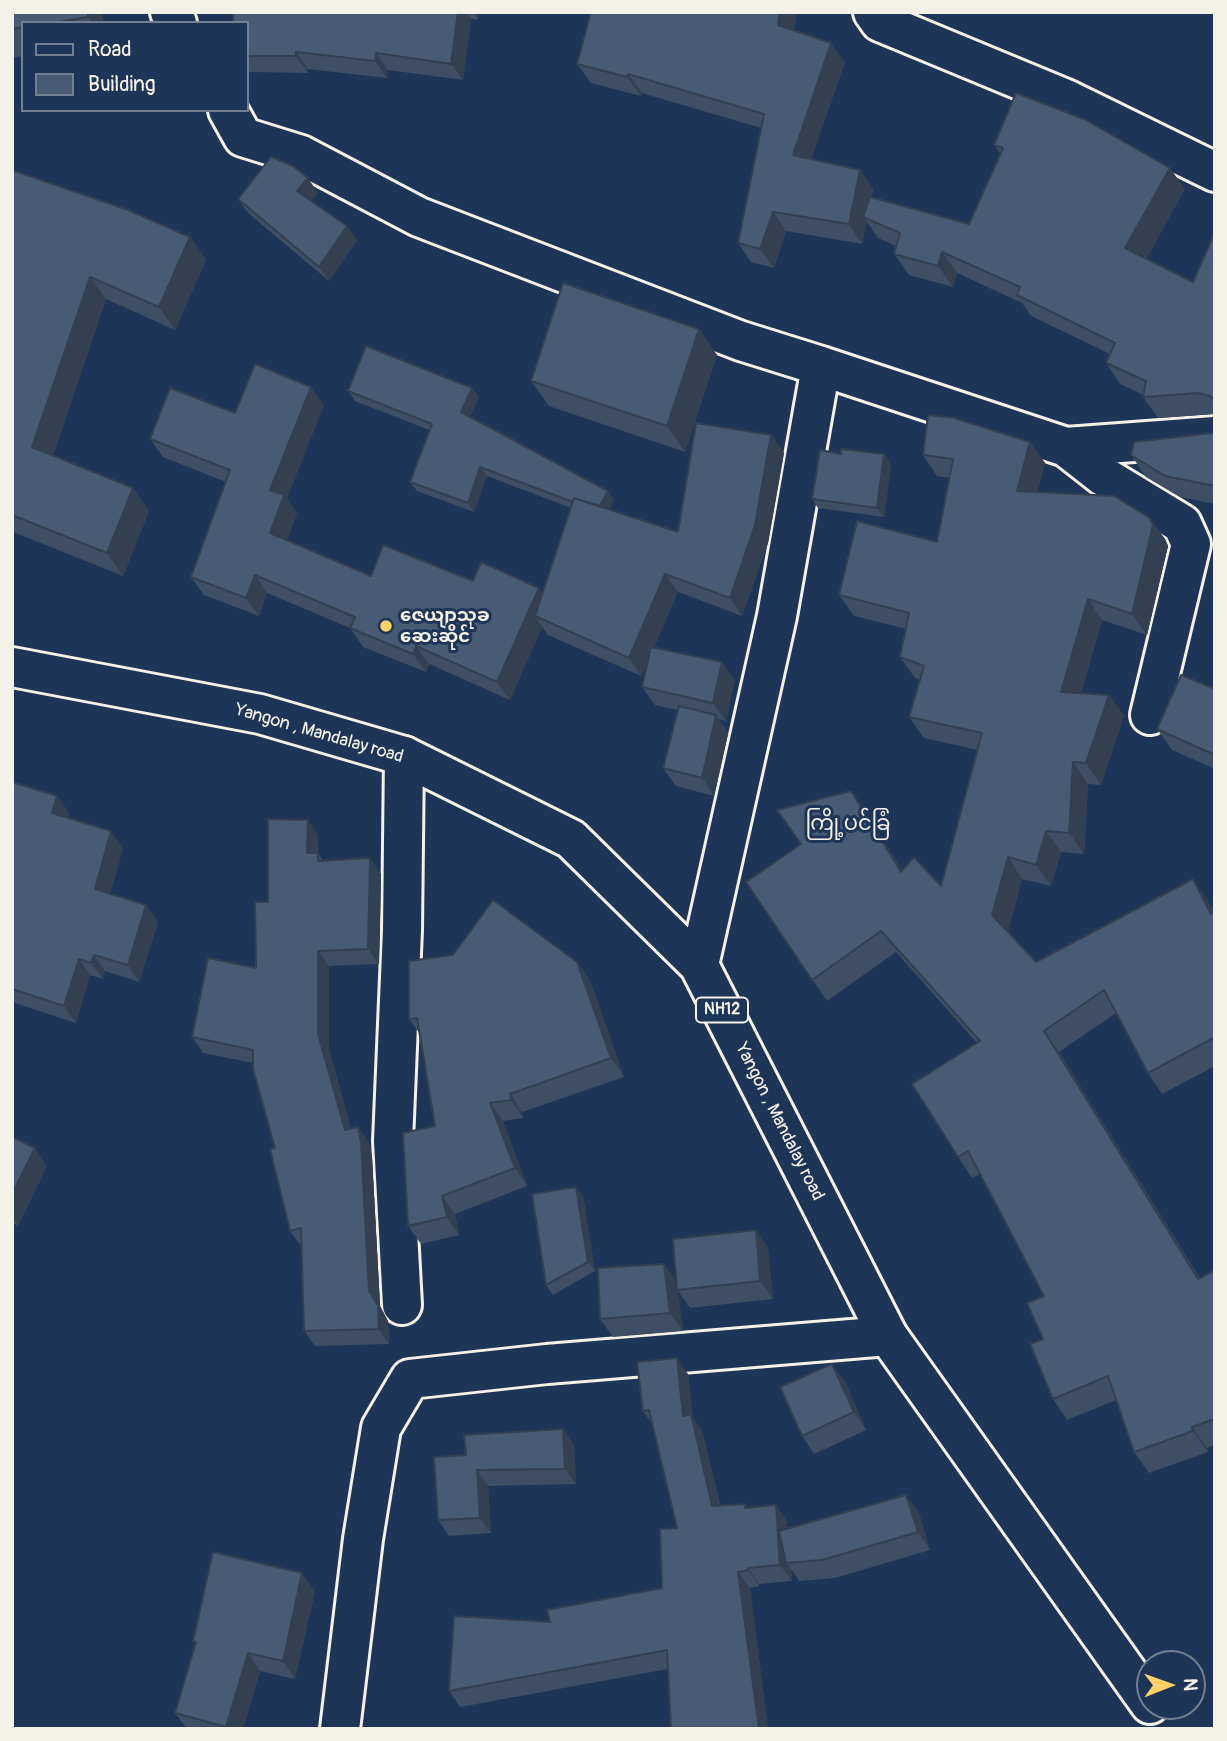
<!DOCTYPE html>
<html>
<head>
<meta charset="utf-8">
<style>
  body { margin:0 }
  #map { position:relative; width:1227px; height:1741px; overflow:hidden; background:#1d3557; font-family:Pangolin,sans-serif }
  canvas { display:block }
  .frame { position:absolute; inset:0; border:14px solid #f4f1e8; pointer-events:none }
  .legend { position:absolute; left:21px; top:21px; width:228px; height:91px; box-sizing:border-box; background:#1d3557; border:2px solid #738091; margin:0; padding:9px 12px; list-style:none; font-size:21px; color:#f4f1e8 }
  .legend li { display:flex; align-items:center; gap:14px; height:35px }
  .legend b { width:35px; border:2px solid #738091 }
  .north { position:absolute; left:1136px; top:1650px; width:70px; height:70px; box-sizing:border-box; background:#1d3557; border:2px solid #738091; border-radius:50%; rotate:89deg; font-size:19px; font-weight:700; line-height:28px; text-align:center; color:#f4f1e8 }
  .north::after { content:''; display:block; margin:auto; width:24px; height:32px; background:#ffd166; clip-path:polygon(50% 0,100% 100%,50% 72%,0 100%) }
</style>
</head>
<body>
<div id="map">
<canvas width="1227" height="1741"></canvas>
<div class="frame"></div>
<ul class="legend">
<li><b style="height:9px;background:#1d3557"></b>Road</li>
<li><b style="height:19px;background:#485b74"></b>Building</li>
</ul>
<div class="north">N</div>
</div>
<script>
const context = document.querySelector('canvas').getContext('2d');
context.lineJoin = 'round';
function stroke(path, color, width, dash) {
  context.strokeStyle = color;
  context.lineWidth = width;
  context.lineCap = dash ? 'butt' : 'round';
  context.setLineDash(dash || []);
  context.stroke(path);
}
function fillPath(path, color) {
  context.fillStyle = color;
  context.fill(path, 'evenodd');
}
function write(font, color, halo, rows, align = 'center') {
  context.font = font + ' Pangolin,"Noto Sans Myanmar",sans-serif';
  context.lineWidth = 6;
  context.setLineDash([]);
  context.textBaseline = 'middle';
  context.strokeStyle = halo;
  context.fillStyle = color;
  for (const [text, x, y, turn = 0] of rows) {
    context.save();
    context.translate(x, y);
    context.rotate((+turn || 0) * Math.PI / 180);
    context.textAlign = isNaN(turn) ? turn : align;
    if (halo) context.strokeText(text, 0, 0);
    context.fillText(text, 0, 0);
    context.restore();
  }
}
const minor = new Path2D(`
  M170 12 177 23
  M873 12 880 22 1066 99 1215 172
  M228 110 243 137 301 155 419 217 741 341 821 366 777 616 699 965
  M821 366 1066 447 1103 476 1182 524 1191 544 1150 715
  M1066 447 1215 436
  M402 1305 393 1141 402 930 404 756
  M340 1729 363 1539 381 1428 410 1379 547 1364 888 1336`);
const highway = new Path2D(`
  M12 667 260 714 404 756 571 839 699 965 888 1336 1150 1704`);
stroke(minor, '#f4f1e8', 44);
stroke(highway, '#f4f1e8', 44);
stroke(minor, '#1d3557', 38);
stroke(highway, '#1d3557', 38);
fillPath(new Path2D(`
  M12 12H102L103 23H23V56L12 58Z
  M233 12H479L478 20 471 19 463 80 388 70 387 78 308 69V73L247 72V23Z
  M591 12H797L794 30 845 62 811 159 860 170 873 189 872 197 969 224 1000 153 994 145 1185 189 1146 259 1193 282 1215 232V414L1158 418 1143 397 1144 395 1120 384 1106 363 1110 354 1031 316 1022 303 957 273 953 287 909 275 894 254 896 246 878 238 867 222 862 244 786 231 774 268 751 262 738 243 761 128 642 93 641 96 591 83 577 64Z
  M12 170 190 237 206 260 175 330 106 299 53 456 133 488 149 511 123 576 13 532 12 533Z
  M318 193 311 201 347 226 357 240 329 281 248 213 238 199Z
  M699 329 717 355 685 452 549 406 531 381Z
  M472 388 479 397 470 416 614 500 610 509 678 532 771 435 784 453 768 543 742 616 678 592 654 647 735 680 726 721 718 719 728 733 714 796 676 786 663 768 677 710 655 705 642 687 648 662 641 676 548 635 542 627 510 700 429 664 426 672 363 647 350 628 267 593 259 616 204 595 191 577 226 482 163 457 150 439 235 413 324 405 287 498 297 513 287 540 371 576 473 581 543 593 571 508 487 476 474 512 417 491 410 482 429 430 355 401 348 391Z
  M1215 430V504L1180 497 1146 477 1131 455 1212 433Z
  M1030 442 1045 463 1037 492 1165 539 1168 546 1147 635 1102 620 1081 693 1109 695 1124 716 1101 785 1088 784 1084 854 1061 852 1051 886 1022 879 1008 932 1036 962 1193 879 1207 900 1213 910 1215 904V1066L1162 1094 1148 1073 1116 1013 1059 1052 1200 1278 1215 1270V1445L1207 1448 1208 1452 1149 1473 1134 1452 1116 1400 1067 1420 1053 1399 1043 1339 1044 1296 980 1174 972 1178 958 1157 977 1043 896 952 827 1001 746 882 801 844 851 791 866 812 902 871 941 886 978 750 924 738 909 717 920 680 915 678 900 657 906 629 854 616 839 595 937 542 950 478 937 476 923 455Z
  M841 454H884L891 464 884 517 818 508 812 499Z
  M1215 689V769L1172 750 1157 729Z
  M12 782 57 796 69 813 68 817 123 848 110 894 146 905 158 922 139 982 105 971 103 979 90 975 76 1023 12 1002Z
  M318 835V853L323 861 370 858 381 874 379 964 329 966V1049L351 1129 358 1127 369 1143 372 1157 380 1306 388 1321 389 1344 315 1346 304 1331 301 1246 290 1231 275 1148 253 1063 203 1053 192 1037 256 968 268 902Z
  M577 962 590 980 624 1077 522 1112 523 1118 503 1121 527 1186 455 1214 459 1235 421 1244 408 1226 435 1126 420 1034 409 1019Z
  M12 1137 47 1166 18 1226 12 1223Z
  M583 1196 595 1271 553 1295 546 1285Z
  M756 1230 768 1248 773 1299 690 1308 678 1291 683 1331 613 1337 600 1319 677 1281Z
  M832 1364 845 1382 866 1430 814 1454 802 1436Z
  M688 1374 693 1418 702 1430 720 1505 787 1521V1529L906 1495 919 1513 930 1550 835 1578 799 1581 791 1569 792 1581 759 1584V1586L750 1588 768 1729H671L668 1669 460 1707 449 1691 550 1622 662 1588 677 1528 653 1425 643 1411Z
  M563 1429 574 1445 576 1484 488 1486 491 1533 449 1536 438 1520 466 1455Z
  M315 1591 295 1679 260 1671 243 1729H187L175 1713 196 1644 193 1641Z`), '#3e4e64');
fillPath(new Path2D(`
  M88 12H102L103 23H92L88 17Z
  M458 12H466L471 19 463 80 451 64Z
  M473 12H479L478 20Z
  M780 12H797L791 44 778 25Z
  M831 43 845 62 806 174 793 155Z
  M296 52 308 69V73L296 56Z
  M376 53 388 70 387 78 375 61Z
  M628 74 642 93 641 96 627 77Z
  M1170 168 1185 189 1140 270 1125 248Z
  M860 170 873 189 867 219 863 217 867 222 862 244 849 224Z
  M308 178 318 193 308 205 297 191Z
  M773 212 786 231 774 268 760 249Z
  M347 226 357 240 329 281 319 267Z
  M190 237 206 260 175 330 159 307Z
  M942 252 957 273 953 287 938 266Z
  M90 277 106 299 48 470 32 447Z
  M699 329 717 355 685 452 667 426Z
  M311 387 324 405 287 498 297 513 283 551 270 533V490Z
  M472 388 479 397 467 421 461 412Z
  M771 435 784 453 768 543 742 616 730 598Z
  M1030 442 1045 463 1032 512 1017 491Z
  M884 454 891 464 884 517 877 508Z
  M480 467 487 476 474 512 468 503Z
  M133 488 149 511 123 576 107 553Z
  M608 491 614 500 605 520 598 511Z
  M1150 518 1165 539 1168 546 1147 635 1132 614Z
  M665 574 678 592 641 676 629 658Z
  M255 575 267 593 259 616 246 598Z
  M539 588 551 606 535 616 542 627 510 700 497 682Z
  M1088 599 1102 620 1076 713 1061 692Z
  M416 646 429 664 426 672 413 654Z
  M722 662 735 680 726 721 713 703Z
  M1109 695 1124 716 1101 785 1086 763Z
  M716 715 728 733 714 796 702 778Z
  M1073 762 1088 784 1084 854 1069 833Z
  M851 791 866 812 916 893 901 872Z
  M57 796 69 813 64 829 52 813Z
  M308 820 318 835 317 869 307 853Z
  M111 831 123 848 107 906 95 889Z
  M1046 831 1061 852 1051 886 1036 865Z
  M1008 857 1022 879 1007 937 992 915Z
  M370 858 381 874 379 964 368 949Z
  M1193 879 1207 900 1215 914H1211Z
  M146 905 158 922 139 982 128 965Z
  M318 951 329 966V1049L356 1146 345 1130 318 1034Z
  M94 955 105 971 103 979 91 963Z
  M79 959 90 975 76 1023 64 1006Z
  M577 962 590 980 624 1077 611 1058Z
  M1044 1031 1059 1052 1213 1300 1198 1279Z
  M510 1094 522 1112 523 1118 511 1100Z
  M490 1103 503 1121 527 1186 515 1168Z
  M358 1127 369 1143 372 1157 380 1306 388 1321 389 1344 379 1329 369 1291Z
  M35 1148 47 1166 18 1226 12 1218V1194Z
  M576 1187 583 1196 595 1271 588 1262Z
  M442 1196 455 1214 459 1235 447 1217Z
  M756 1230 768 1248 773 1299 760 1281Z
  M664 1264 677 1282 683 1331 670 1313Z
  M677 1358 688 1374 693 1418 702 1430 723 1522 712 1506 683 1416Z
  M832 1364 845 1382 866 1430 854 1412Z
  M1192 1427 1207 1448 1208 1452 1193 1431Z
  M563 1429 574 1445 576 1484 565 1469Z
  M477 1470 488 1486 491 1533 480 1518Z
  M906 1495 919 1513 930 1550 918 1532Z
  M776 1505 787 1521 790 1562 786 1563 791 1569 792 1581 780 1565Z
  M748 1568 759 1584V1586L748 1570Z
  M738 1572 750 1588 768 1729H759Z
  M302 1573 315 1591 295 1679 283 1661Z
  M248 1653 260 1671 243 1729H227L226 1727Z`), '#324051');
const building = new Path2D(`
  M12 12H88V17L52 23H23V27L12 29Z
  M233 12H458L451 64 376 53 375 61 296 52V56H247V23H233Z
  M591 12H780L778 25 831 43 793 155 860 170 849 224 773 212 760 249 738 243 764 114 628 74 627 77 577 64Z
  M1016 93 1084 119 1170 168 1125 248 1193 282 1215 232V400L1210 396 1199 393 1143 397 1146 381 1106 363 1115 343 1017 295 1020 287 942 252 938 266 894 254 900 233 863 217 870 197 969 224 1003 148 994 145Z
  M271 157 293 166 308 178 297 191 347 226 319 267 238 199Z
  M12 170 128 210 190 237 159 307 90 277 32 447 133 488 107 553 12 515Z
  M563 283 699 329 667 426 531 381Z
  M366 346 472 388 461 412 608 491 600 506 574 498 573 502 480 467 468 503 410 482 432 424 348 391Z
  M255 364 311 387 270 490 284 495 270 533 371 576 383 545 473 581 481 562 539 588 497 682 416 646 413 654 350 628 355 617 255 575 246 598 191 577 230 470 150 439 170 388 235 413Z
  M928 415 954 418 1030 442 1017 491 1114 496 1150 518 1153 525 1132 614 1088 599 1061 692 1109 695 1086 763 1073 762 1069 833 1046 831 1036 865 1008 857 992 915 1036 962 1193 879 1211 914 1215 904V1037L1148 1073 1104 990 1044 1031 1198 1279 1215 1270V1419L1192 1427 1193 1431 1134 1452 1108 1376 1053 1399 1030 1344 1043 1339 1027 1303 1044 1296 968 1151 958 1157 912 1084 980 1041 881 931 812 980 746 882 801 844 777 810 851 791 901 872 914 857 941 886 982 733 909 717 924 666 900 657 909 613 839 595 857 521 937 542 953 459 923 455Z
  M696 423 771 435 755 525 730 598 665 574 629 658 535 616 574 498 678 532Z
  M1215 430V486L1165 476 1131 455 1134 442 1212 433Z
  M841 449 884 454 877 508 812 499 820 450 841 454Z
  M651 647 722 662 713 703 642 687Z
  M1181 675 1215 689V755L1157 729Z
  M679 706 716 715 702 778 663 768Z
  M12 782 57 796 52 813 111 831 95 889 146 905 128 965 94 955 91 963 79 959 64 1006 12 989Z
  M268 819 308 820 307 853H318V861L370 858 368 949 318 951V1034L345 1130 358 1127 361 1142 369 1291 378 1306 379 1329 304 1331 301 1228 290 1231 270 1149 275 1148 253 1069V1050L192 1037 208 958 256 968 255 902H268Z
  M493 900 577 962 611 1058 510 1094 511 1100 490 1103 515 1168 442 1196 447 1217 408 1226 403 1133 435 1126 417 1018 409 1019V961L453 955Z
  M12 1137 35 1148 12 1194Z
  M576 1187 588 1262 546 1285 532 1194Z
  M756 1230 760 1281 677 1290 673 1239Z
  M664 1264 670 1313 600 1319 598 1268Z
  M677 1358 683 1416 691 1414 712 1506 745 1504V1508L776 1505 780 1565 748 1568V1570L738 1572 759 1729H671L667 1650 449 1691 454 1616 550 1622 547 1610 662 1588 660 1529 677 1528 649 1410 643 1411 637 1362Z
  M832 1364 854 1412 802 1436 780 1387Z
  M563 1429 565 1469 477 1470 480 1518 438 1520 434 1457 466 1455 464 1435Z
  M906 1495 918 1532 822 1560 786 1563 779 1531Z
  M213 1552 302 1573 283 1661 248 1653 226 1727 175 1713 196 1642 193 1641Z`);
fillPath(building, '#485b74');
stroke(building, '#324051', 2);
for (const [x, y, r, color] of [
  [386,626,7,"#ffd166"]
]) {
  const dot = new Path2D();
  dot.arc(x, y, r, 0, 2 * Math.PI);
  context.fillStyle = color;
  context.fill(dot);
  stroke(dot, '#1d3557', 2.5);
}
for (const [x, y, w] of [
  [722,1010,52]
]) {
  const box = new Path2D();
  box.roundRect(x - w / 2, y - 12.5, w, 25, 5);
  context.fillStyle = '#1d3557';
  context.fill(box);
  stroke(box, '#f4f1e8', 2);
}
write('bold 16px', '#f4f1e8', null, [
  ["NH12",722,1010]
]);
write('bold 18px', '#f4f1e8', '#1d3557', [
  ["ဇေယျာသုခ",400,616],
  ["ဆေးဆိုင်",400,637]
], 'left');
write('18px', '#f4f1e8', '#1d3557', [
  ["Yangon , Mandalay road",319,734,16],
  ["Yangon , Mandalay road",779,1122,63]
]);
write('21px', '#f4f1e8', '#1d3557', [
  ["ကြို့ပင်ခြံ",848,825]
]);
</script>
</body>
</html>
